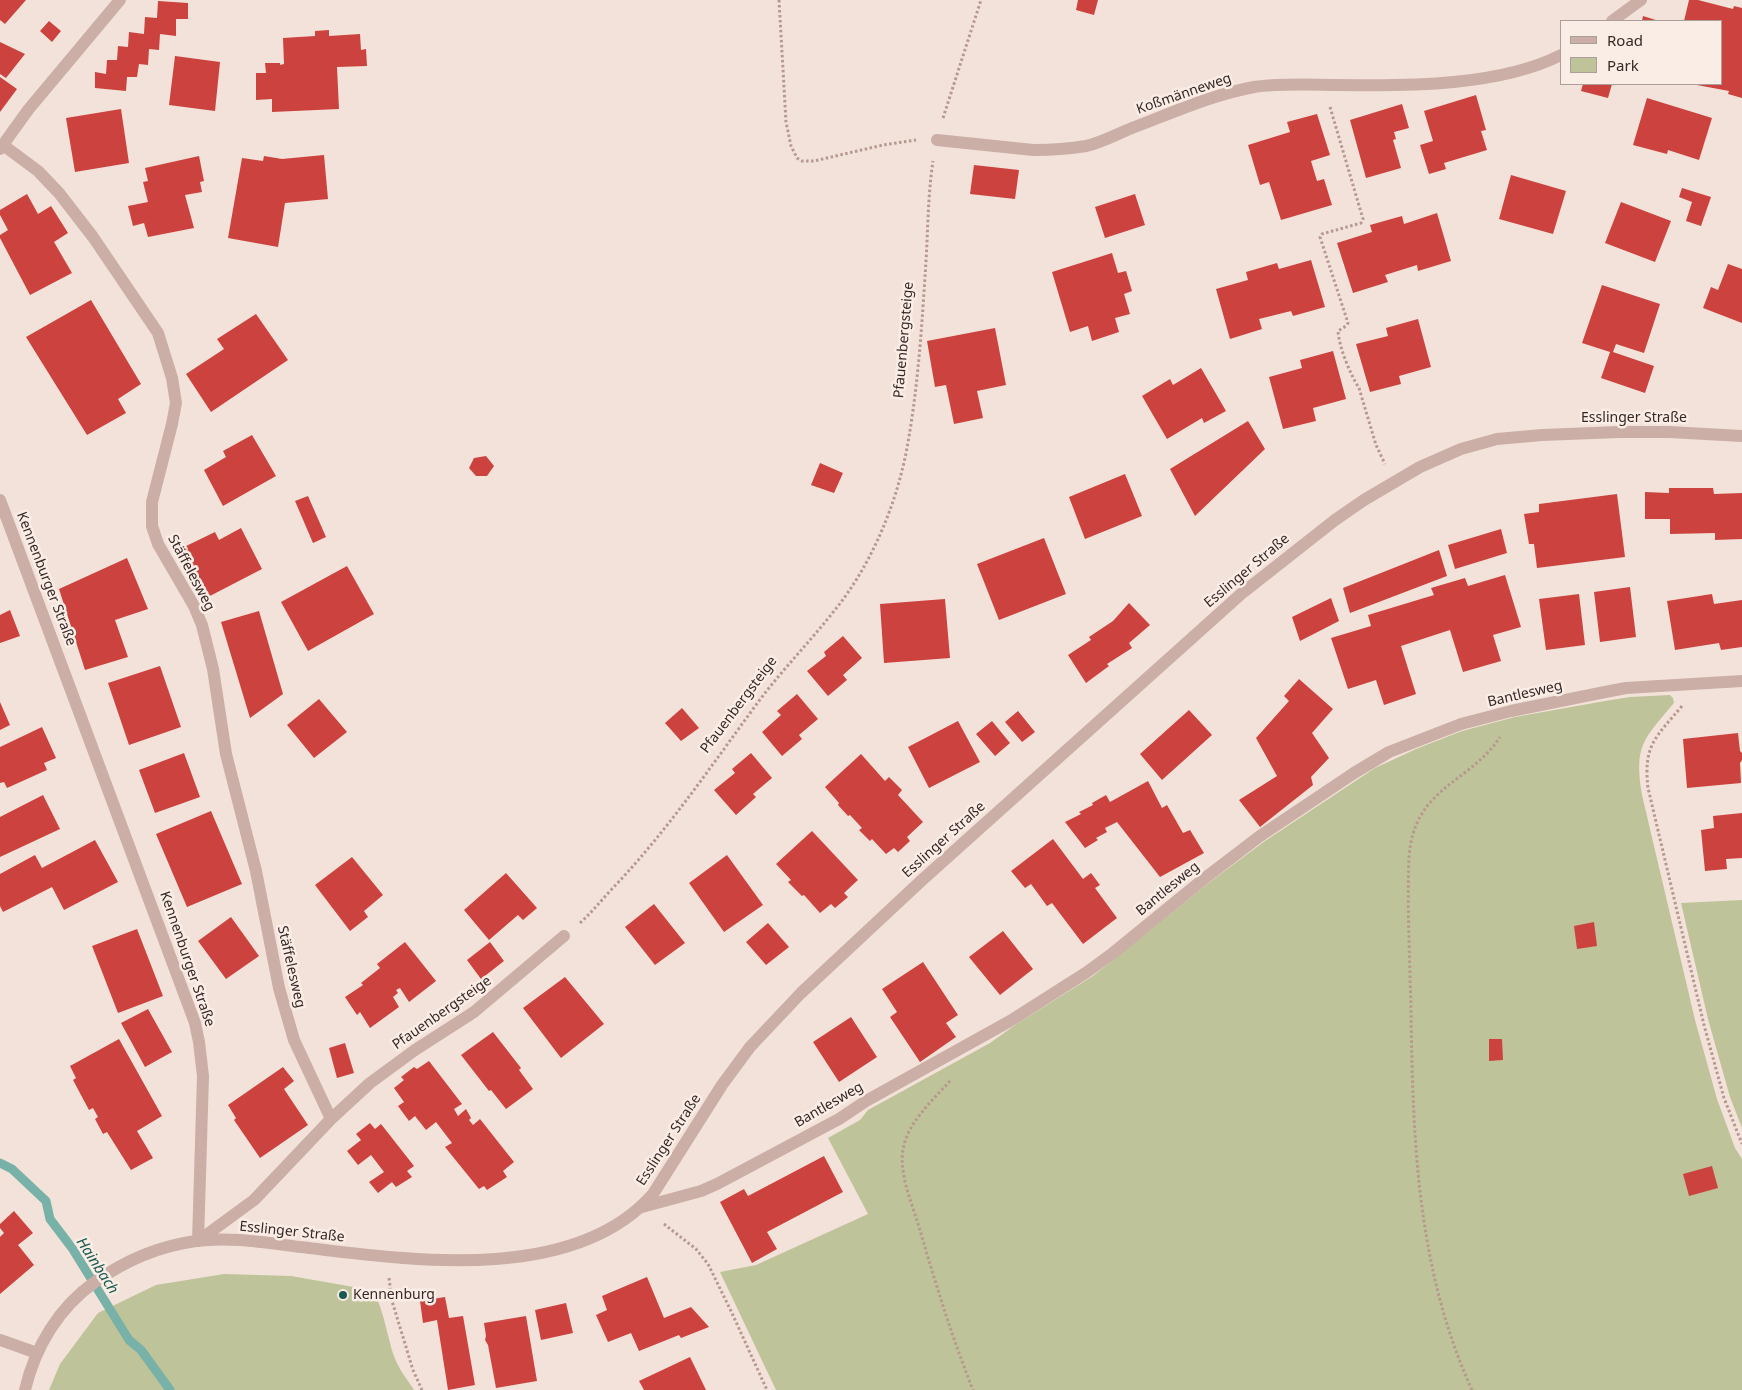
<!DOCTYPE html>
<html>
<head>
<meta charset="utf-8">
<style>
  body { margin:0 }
  #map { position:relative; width:1742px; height:1390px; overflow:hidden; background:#f3e2da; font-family:"Noto Sans",sans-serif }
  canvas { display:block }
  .legend { position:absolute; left:1560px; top:20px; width:162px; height:65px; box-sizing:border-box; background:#faede6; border:1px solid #ac9e9a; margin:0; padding:6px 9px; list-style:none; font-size:15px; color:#372827 }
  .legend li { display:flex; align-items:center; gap:10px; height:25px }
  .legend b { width:25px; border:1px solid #ac9e9a }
</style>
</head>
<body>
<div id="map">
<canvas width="1742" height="1390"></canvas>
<ul class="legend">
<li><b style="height:6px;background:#cbaea5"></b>Road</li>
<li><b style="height:14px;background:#bec399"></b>Park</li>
</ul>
</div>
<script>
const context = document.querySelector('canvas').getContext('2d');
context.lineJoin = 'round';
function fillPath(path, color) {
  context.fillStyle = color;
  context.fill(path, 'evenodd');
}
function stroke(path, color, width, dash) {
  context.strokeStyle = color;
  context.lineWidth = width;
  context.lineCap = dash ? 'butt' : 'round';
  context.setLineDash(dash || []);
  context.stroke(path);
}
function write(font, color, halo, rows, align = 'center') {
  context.font = font + ' "Noto Sans",sans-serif';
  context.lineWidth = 5;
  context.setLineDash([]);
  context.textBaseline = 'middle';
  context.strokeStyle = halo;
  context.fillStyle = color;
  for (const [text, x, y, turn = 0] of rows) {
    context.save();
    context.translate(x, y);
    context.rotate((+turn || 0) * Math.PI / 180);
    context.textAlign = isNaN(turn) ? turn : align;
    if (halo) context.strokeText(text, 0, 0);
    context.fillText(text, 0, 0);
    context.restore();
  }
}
fillPath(new Path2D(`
  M1670 695 1673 698 1674 703C1643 740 1634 745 1642 795L1695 1020 1717 1099 1735 1148 1742 1159V1390H776L720 1272 756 1265 868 1214 828 1138 860 1120 868 1110 990 1043 1018 1023 1093 976 1210 882 1265 841 1375 768 1416 749 1462 731 1515 717 1605 701 1630 697Z
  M1742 900V1128L1730 1097 1708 1019 1681 903Z
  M224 1274 291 1276 371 1290C382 1300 388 1340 394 1356 398 1368 407 1379 414 1390H49L60 1364 98 1313 156 1285Z`), '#bec399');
stroke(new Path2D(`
  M0 1163 12 1169 46 1201 50 1219 72 1248 129 1340 141 1350 170 1390`), '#77b1a7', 9);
fillPath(new Path2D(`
  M0 0H26L5 24 0 20Z
  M1078 0H1098L1094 15 1076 10Z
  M1689 0H1698L1733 9 1734 6 1742 8V98L1728 94 1729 91 1697 85 1721 84V21H1684Z
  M158 1 188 3V19H176V36L160 34 159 50 149 49 148 65 139 64 137 77H127L126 91 95 88V72L106 74 107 60H117L118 46 128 47 129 32 144 34 145 17 157 18Z
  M1643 16 1659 21H1642Z
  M49 21 61 31 52 42 40 31Z
  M329 30V36L360 34 361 50 366 49 367 66 337 67 339 109 272 112V99L256 100V73H266L265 63H280V65L284 64 283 38 315 36V31Z
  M0 42 25 54 6 78 0 74Z
  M175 56 220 62 215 111 169 105Z
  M0 77 17 89 0 112Z
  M1583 84H1612L1608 98 1581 91Z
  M1476 95 1486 130 1481 131 1487 150 1444 163 1446 169 1429 174 1420 145 1433 141 1424 111Z
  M1647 98 1712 118 1699 160 1668 150 1667 154 1633 145Z
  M1402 104 1409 128 1394 132 1396 139 1393 140 1401 168 1366 178 1350 120Z
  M121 109 129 163 75 172 66 118Z
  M1317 114 1330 155 1311 161 1317 181 1324 179 1332 205 1281 220 1269 182 1260 185 1248 145 1290 132 1287 122Z
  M324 155 328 199 285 203 278 247 228 238 242 158 263 161 264 156 282 159Z
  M199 156 204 181 200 182 202 192 185 195 194 228 148 237 144 223 133 226 128 206 148 202 143 182 148 181 145 168Z
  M974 165 1019 170 1015 199 970 194Z
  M1511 175 1566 191 1553 234 1499 219Z
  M1682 188 1711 197 1701 226 1686 221 1692 202 1679 197Z
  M27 194 38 214 51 206 68 233 54 242 72 273 30 295 0 238V235L8 230 0 215V210Z
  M1135 194 1145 225 1105 238 1095 207Z
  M1621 202 1671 221 1655 262 1605 243Z
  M1437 213 1451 261 1418 271 1417 265 1385 275 1388 282 1353 293 1337 243 1372 232 1370 225 1402 216 1404 224Z
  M1112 253 1118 273 1126 271 1132 291 1124 294 1130 314 1115 318 1119 332 1092 341 1088 326 1070 332 1052 272Z
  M1311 260 1325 307 1293 316 1291 311 1259 319 1262 329 1230 339 1216 289 1248 280 1246 272 1277 263 1279 269Z
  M1728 264 1742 269V323L1703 308 1711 287 1718 290Z
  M1602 285 1660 304 1644 353 1616 344 1613 352 1654 366 1645 393 1601 378 1610 352 1582 343Z
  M91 300 141 384 118 399 126 413 87 435 26 337Z
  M256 314 288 360 211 412 186 374 224 349 217 339Z
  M1418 319 1431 367 1399 376 1401 384 1370 392 1356 344 1388 336 1386 328Z
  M995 328 1006 385 977 391 983 418 954 424 946 385 935 387 927 341Z
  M1333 351 1346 399 1313 408 1316 421 1283 429 1269 377 1302 368 1300 360Z
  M1201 368 1226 411 1204 423 1202 418 1167 439 1142 396 1170 379 1173 385Z
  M1248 421 1265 449 1195 516 1170 469Z
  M252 435 276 476 223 506 204 470 226 457 223 451Z
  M486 456 494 466 487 476H476L469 468 474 458Z
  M820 463 843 473 834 493 811 485Z
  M1125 474 1142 516 1085 539 1069 497Z
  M1669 488H1713L1714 494 1742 493V539L1715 540V533L1670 534V519H1645V492L1669 493Z
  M1617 494 1625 557 1537 568 1534 544H1529L1524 514 1539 512V504Z
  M308 496 326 537 313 543 295 501Z
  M241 528 262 569 208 597 182 548 215 532 219 540Z
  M1501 529 1507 553 1455 569 1448 545Z
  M1044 538 1066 594 999 620 977 564Z
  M1439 550 1447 576 1350 613 1343 588Z
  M127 558 148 609 115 620 128 657 85 670 59 589Z
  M347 566 374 614 308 651 281 602Z
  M1505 575 1521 627 1493 635 1501 661 1463 672 1450 630 1401 646 1416 694 1384 705 1376 680 1348 689 1331 638 1371 626 1368 615 1434 595 1431 588 1465 578 1468 586Z
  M1630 587 1636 637 1600 642 1594 592Z
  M1579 594 1585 645 1546 650 1539 599Z
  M1712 594 1714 604 1742 600V647L1721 650 1719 643 1675 650 1667 601Z
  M1331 598 1339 621 1300 641 1292 617Z
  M945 599 950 658 884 663 880 604Z
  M1129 603 1150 625 1129 643 1132 648 1107 664 1109 666 1086 683 1068 655 1091 640 1089 637 1113 621Z
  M10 610 20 636 0 643V615Z
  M259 611 283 694 250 718 221 622Z
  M843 636 862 658 843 675 847 680 828 696 807 671 826 656 824 652Z
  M160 666 181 727 129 745 108 683Z
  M1299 679 1333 709 1312 733 1329 758 1311 777 1313 785 1260 827 1239 800 1277 776 1256 738 1289 701 1284 696Z
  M797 694 818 719 799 735 802 739 782 756 762 732 781 715 777 711Z
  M319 699 347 732 314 758 287 725Z
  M0 702 10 725 0 730Z
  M682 708 699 728 681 741 665 723Z
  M1189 710 1212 735 1162 780 1140 754Z
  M1018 711 1035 732 1022 742 1005 722Z
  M958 721 980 762 929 788 908 747Z
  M992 721 1010 743 995 756 976 734Z
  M42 727 56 758 44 763 47 770 7 788 4 782 0 783V747Z
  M1738 733 1740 751 1742 753V760L1740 763 1741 783 1687 788 1683 739Z
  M184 753 200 797 155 813 139 770Z
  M751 753 772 778 753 794 756 797 736 815 714 790 735 773 732 769Z
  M861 754 885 781 889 777 902 790 898 795 923 822 907 837 910 841 898 852 894 848 886 854 872 839 870 841 859 830 862 828 850 815 848 816 838 805 839 803 825 787Z
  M1148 781 1162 808 1167 805 1183 833 1190 830 1204 853 1160 877 1117 822 1105 828 1107 832 1096 838 1098 840 1085 848 1065 822 1081 814 1079 812 1093 805 1092 803 1106 795 1110 802Z
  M43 795 60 829 0 857V817Z
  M211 811 242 884 187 907 156 834Z
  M1742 813V858L1726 859 1727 869 1705 871 1701 830 1714 828 1713 816Z
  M812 831 858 880 844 893 848 897 835 908 831 904 820 913 804 895 802 896 788 882 791 880 776 864Z
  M1053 839 1083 879 1091 873 1100 885 1095 888 1117 918 1083 944 1052 903 1047 906 1031 884 1025 888 1011 871Z
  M95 840 118 882 64 910 52 887 3 912 0 906V874L35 855 42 868Z
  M727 855 763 905 724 932 689 883Z
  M352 857 383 895 364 911 368 917 350 931 315 885Z
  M506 873 537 908 523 920 518 915 489 940 464 910Z
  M654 904 685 943 655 965 625 927Z
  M231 917 259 956 226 979 198 941Z
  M1594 922 1597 946 1577 949 1574 926Z
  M768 923 789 947 766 965 746 942Z
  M137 929 163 996 118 1013 92 946Z
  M1003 931 1033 969 1000 995 969 957Z
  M405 942 436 981 409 1002 400 988 396 990 398 993 393 997 399 1007 370 1028 360 1012 357 1015 345 997 363 985 361 983 380 968 377 964Z
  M490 942 504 961 481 979 467 960Z
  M923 962 958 1015 946 1023 956 1037 920 1062 890 1017 897 1012 882 989Z
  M565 977 604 1024 561 1058 523 1008Z
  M148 1009 172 1052 145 1067 121 1023Z
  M851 1017 877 1057 839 1082 813 1042Z
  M493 1032 521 1068 519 1070 533 1089 506 1109 491 1090 489 1091 461 1055Z
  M119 1039 162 1116 137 1131 153 1158 131 1170 107 1132 103 1134 95 1119 98 1117 93 1108 89 1110 73 1080 76 1078 70 1066Z
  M1489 1039H1502L1503 1060 1489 1061Z
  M345 1043 354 1073 337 1078 329 1048Z
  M429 1061 462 1104 454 1109 458 1116 466 1109 471 1118 469 1120 473 1125 480 1119 514 1162 503 1171 507 1177 487 1190 484 1186 479 1189 445 1147 452 1143 436 1122 426 1130 415 1116 409 1121 398 1106 404 1102 394 1088 404 1080 401 1077 414 1067 417 1069Z
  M283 1067 294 1081 284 1089 308 1125 260 1158 234 1120 236 1118 228 1105Z
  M370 1123 375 1129 381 1124 414 1166 407 1171 412 1177 396 1187 392 1182 378 1193 369 1182 384 1172 371 1155 358 1165 347 1151 361 1140 356 1134Z
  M824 1156 843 1192 767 1232 777 1249 752 1263 720 1202 744 1189 748 1196Z
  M1712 1166 1718 1188 1689 1196 1683 1174Z
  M14 1211 33 1233 18 1245 34 1265 0 1294V1237L4 1233 0 1228V1224Z
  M647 1277 664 1318 691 1307 709 1327 681 1338 679 1335 639 1351 631 1333 608 1342 596 1315 607 1310 602 1296Z
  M445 1297 449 1318 463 1316 475 1385 448 1390 437 1320 423 1323 420 1301Z
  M566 1303 573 1333 541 1340 535 1310Z
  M526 1316 537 1381 496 1388 488 1345 485 1340 486 1336 484 1323Z
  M690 1357 706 1390H644L639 1381Z`), '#cc423e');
stroke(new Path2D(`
  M779 0 786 122 791 146 797 158 802 161H814L883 145 916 140
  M1330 107 1363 219 1361 223 1322 234 1320 237 1348 323 1346 326 1338 331C1339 347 1350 374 1359 388L1376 445 1385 464
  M943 118 981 0
  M1682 706C1656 737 1643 745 1648 788L1704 1025 1724 1098 1742 1144
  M580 923C591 913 600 902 610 891 665 834 709 769 756 705 780 672 809 643 834 611 870 567 895 508 906 453 918 391 922 324 926 261 928 228 928 194 933 161
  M950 1081C932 1101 908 1122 903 1149 899 1175 912 1203 919 1227 935 1282 952 1337 973 1390
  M664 1224 696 1249 708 1264 731 1311 767 1390
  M389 1278 392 1301 413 1370 422 1390
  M1472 1390C1417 1269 1413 1142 1411 1012 1410 961 1407 909 1409 857 1414 787 1469 784 1500 737`), '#b7988f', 3, [2.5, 2.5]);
stroke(new Path2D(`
  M1612 21 1641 0
  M937 140 1033 150C1050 150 1068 149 1086 146 1101 143 1117 134 1132 128 1172 113 1211 95 1254 87 1282 83 1312 85 1341 85 1409 86 1500 86 1561 55
  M3 145 38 171 59 193 93 237 158 333 172 378 176 403 172 424 152 502V526L158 544 194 606 202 625 213 669 226 754 256 871 279 988 294 1040 331 1119
  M0 149 28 110 120 0
  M0 500 195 1023 199 1042 203 1076 198 1241
  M642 1207 701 1191 717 1184 839 1119 866 1101 1010 1021 1087 972 1113 953 1205 878 1260 836 1354 773 1389 752 1461 724 1511 711 1605 692 1626 688 1742 681
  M198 1241 254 1200 331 1119 370 1083 415 1050 474 1012 564 936
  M0 1340 37 1353`), '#cbaea5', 12);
stroke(new Path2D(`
  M25 1390C35 1347 59 1307 95 1282 126 1260 159 1246 196 1241 233 1236 272 1244 309 1248 415 1261 575 1283 653 1194L722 1085 750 1047 801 993 921 881 1241 594 1335 520 1364 500 1420 467 1461 449 1497 439 1542 435 1619 432H1669L1742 436`), '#cbaea5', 12);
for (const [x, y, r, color] of [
  [343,1295,5,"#1a5a51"]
]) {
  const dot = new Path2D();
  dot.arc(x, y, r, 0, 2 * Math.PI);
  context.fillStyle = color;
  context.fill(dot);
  stroke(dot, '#faede6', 2);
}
write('14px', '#372827', '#faede6', [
  ["Koßmänneweg",1184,94,-19],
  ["Pfauenbergsteige",904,340,-85],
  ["Esslinger Straße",1634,418],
  ["Esslinger Straße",1247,571,-40],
  ["Stäffelesweg",191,573,62],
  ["Kennenburger Straße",46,579,69],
  ["Bantlesweg",1525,694,-13],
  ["Pfauenbergsteige",739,705,-53],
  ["Esslinger Straße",944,840,-42],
  ["Bantlesweg",1168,889,-39],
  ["Kennenburger Straße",187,959,71],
  ["Stäffelesweg",291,967,77],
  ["Pfauenbergsteige",442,1013,-35],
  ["Bantlesweg",829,1105,-30],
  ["Esslinger Straße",669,1140,-57],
  ["Esslinger Straße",292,1232,6]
]);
write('14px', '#372827', '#faede6', [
  ["Kennenburg",353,1295]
], 'left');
write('italic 15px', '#1a5a51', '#faede6', [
  ["Hainbach",97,1266,57]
]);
</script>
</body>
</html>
